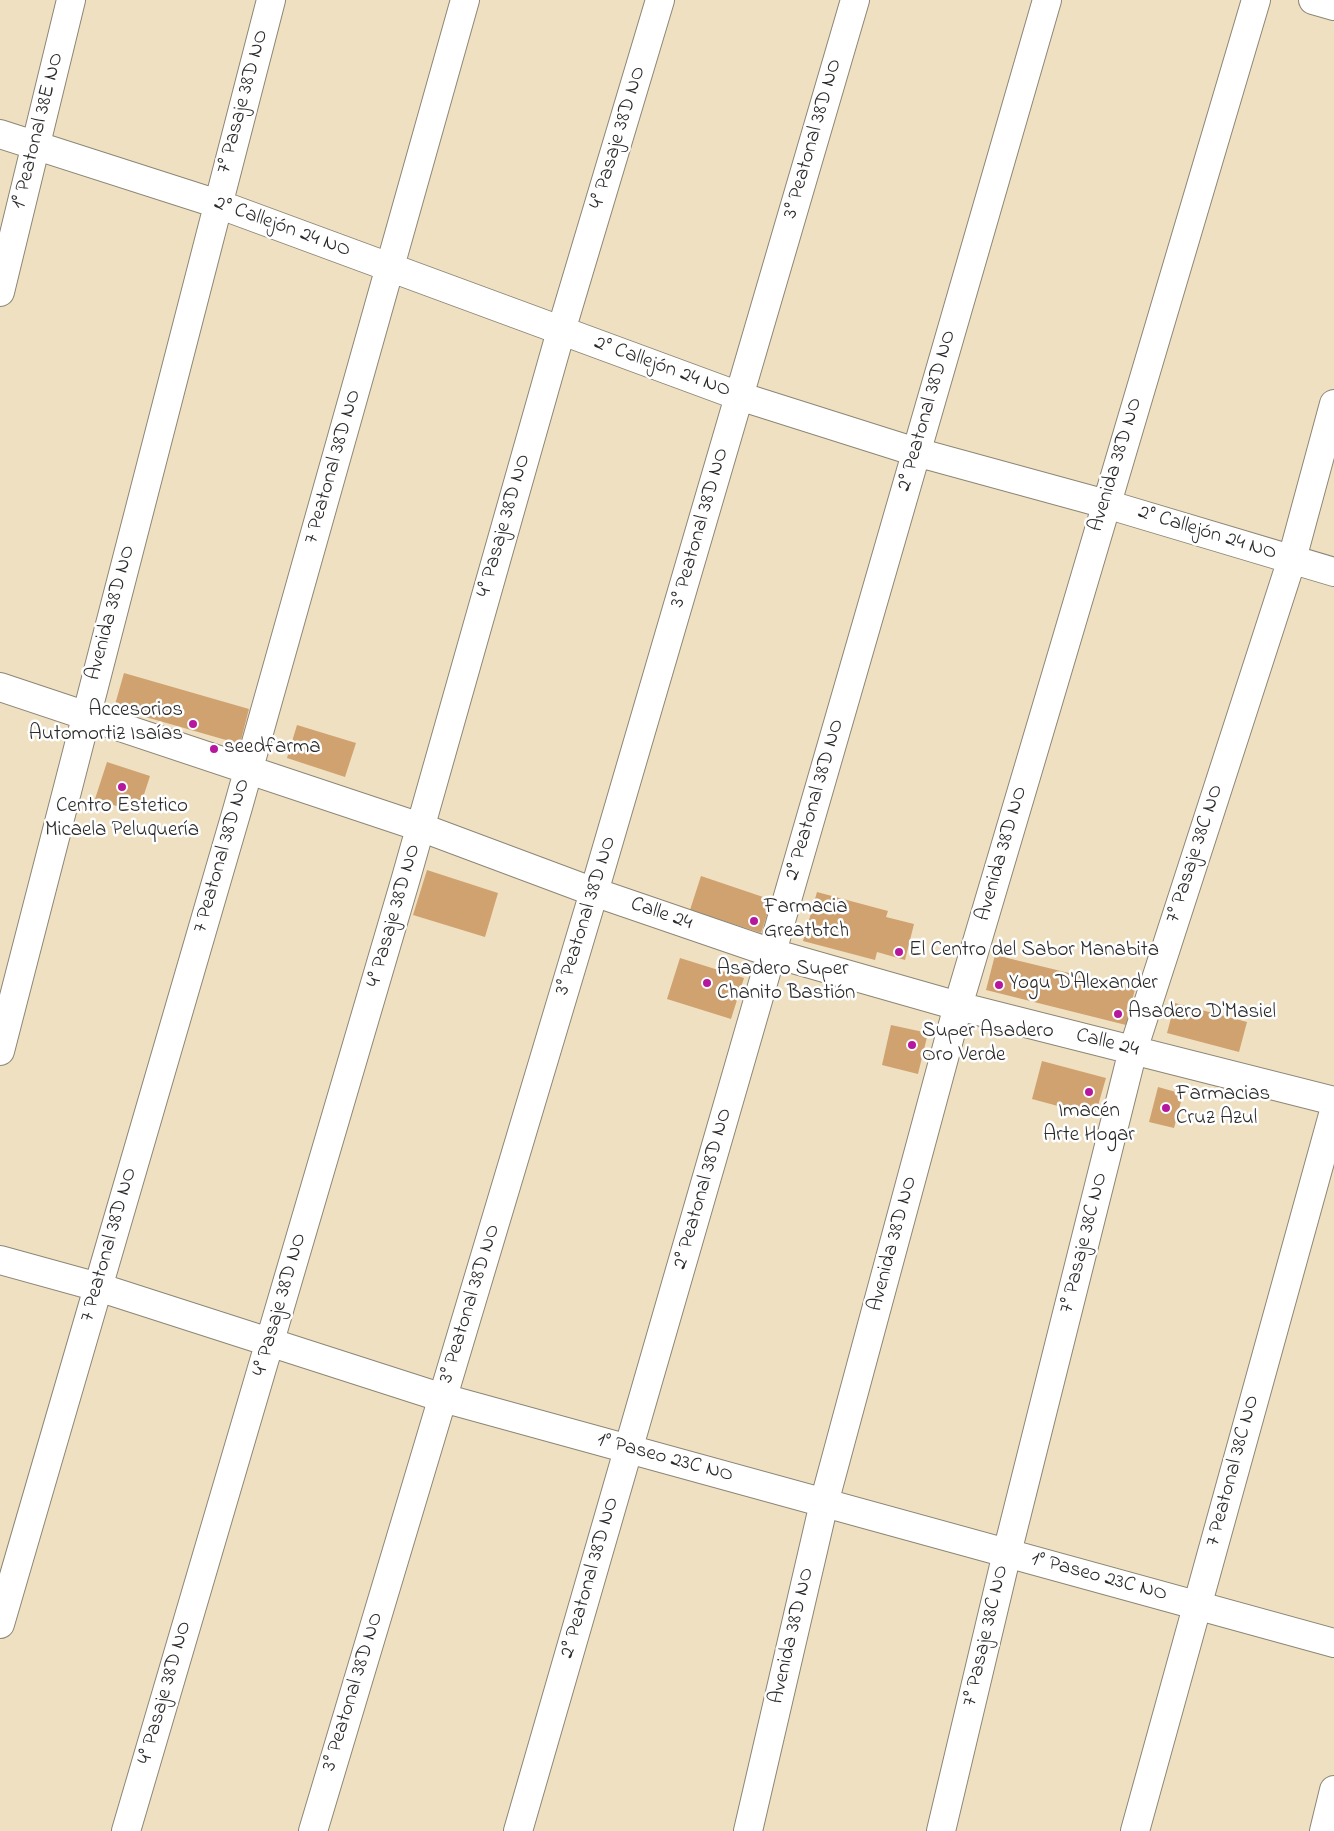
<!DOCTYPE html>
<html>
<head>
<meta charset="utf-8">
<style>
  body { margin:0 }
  canvas { display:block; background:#efe0c1 }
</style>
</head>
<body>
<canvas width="1334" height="1831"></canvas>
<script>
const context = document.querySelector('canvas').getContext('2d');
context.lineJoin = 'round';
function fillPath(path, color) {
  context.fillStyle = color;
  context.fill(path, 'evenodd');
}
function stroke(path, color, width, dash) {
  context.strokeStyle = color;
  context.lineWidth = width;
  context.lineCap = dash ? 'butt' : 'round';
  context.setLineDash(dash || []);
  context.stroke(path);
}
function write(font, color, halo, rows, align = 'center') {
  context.font = font + ' "Indie Flower",sans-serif';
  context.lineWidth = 5;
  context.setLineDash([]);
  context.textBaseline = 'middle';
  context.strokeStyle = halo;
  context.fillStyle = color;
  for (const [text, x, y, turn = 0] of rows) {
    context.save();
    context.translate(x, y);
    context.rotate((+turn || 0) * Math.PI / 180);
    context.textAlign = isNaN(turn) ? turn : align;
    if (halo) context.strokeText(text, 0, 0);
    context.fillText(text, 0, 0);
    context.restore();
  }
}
fillPath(new Path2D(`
  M124 673 249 709 240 744 114 708Z
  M297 725 356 743 345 777 287 758Z
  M107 762 150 776 138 813 95 799Z
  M427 870 498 893 485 937 413 915Z
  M701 876 772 900 761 933 690 910Z
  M817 892 888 911 886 917 914 924 905 960 877 952 875 960 803 941Z
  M995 955 1135 989 1126 1025 986 990Z
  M680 958 744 978 731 1019 667 999Z
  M1175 1003 1247 1022 1239 1052 1167 1033Z
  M891 1025 928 1033 918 1074 882 1065Z
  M1042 1061 1106 1078 1095 1116 1032 1099Z
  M1158 1087 1183 1094 1174 1128 1149 1122Z`), '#d0a270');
const minor = new Path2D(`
  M1313 0 1334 6
  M0 134 218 204 739 396 916 452 1106 504 1334 572
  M0 292 71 0
  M0 687 420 827 594 892 772 953 958 1006 1334 1101
  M0 1051 271 0
  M0 1260 98 1287 443 1398 1334 1643
  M0 1624 238 807 465 0
  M126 1831 406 878 561 331 660 0
  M313 1831 594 892 855 0
  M518 1831 1047 0
  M748 1831 824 1503 958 1006 1256 0
  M941 1831 1007 1553 1133 1050 1292 559 1334 404
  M1135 1831 1334 1111
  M1324 1831 1334 1790`);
stroke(minor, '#8d8676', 30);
stroke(minor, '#fff', 28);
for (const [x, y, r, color] of [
  [193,724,5,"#b5179e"],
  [214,749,5,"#b5179e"],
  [122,787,5,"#b5179e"],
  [754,921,5,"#b5179e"],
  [899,952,5,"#b5179e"],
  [707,983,5,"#b5179e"],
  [999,985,5,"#b5179e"],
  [1118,1014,5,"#b5179e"],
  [912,1045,5,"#b5179e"],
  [1089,1092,5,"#b5179e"],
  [1166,1108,5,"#b5179e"]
]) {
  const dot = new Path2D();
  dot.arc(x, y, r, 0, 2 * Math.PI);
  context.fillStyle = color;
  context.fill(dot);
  stroke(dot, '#fff', 2);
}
write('21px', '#2b2b2b', '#fff', [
  ["7° Pasaje 38D NO",244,102,-75],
  ["1° Peatonal 38E NO",39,131,-76],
  ["4° Pasaje 38D NO",619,138,-73],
  ["3° Peatonal 38D NO",814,139,-74],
  ["2° Callejón 24 NO",282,228,20],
  ["2° Callejón 24 NO",662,368,20],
  ["2° Peatonal 38D NO",928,411,-74],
  ["Avenida 38D NO",1117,465,-73],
  ["7 Peatonal 38D NO",334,467,-74],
  ["4° Pasaje 38D NO",505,526,-74],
  ["3° Peatonal 38D NO",701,528,-74],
  ["2° Callejón 24 NO",1207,534,17],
  ["Avenida 38D NO",112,613,-75],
  ["2° Peatonal 38D NO",816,800,-74],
  ["Avenida 38D NO",1003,854,-74],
  ["7° Pasaje 38C NO",1196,854,-72],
  ["7 Peatonal 38D NO",223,856,-74],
  ["Calle 24",661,915,19],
  ["4° Pasaje 38D NO",395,916,-74],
  ["3° Peatonal 38D NO",587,916,-73],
  ["Calle 24",1107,1044,14],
  ["2° Peatonal 38D NO",704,1189,-74],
  ["7° Pasaje 38C NO",1085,1243,-76],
  ["Avenida 38D NO",894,1244,-75],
  ["7 Peatonal 38D NO",110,1245,-74],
  ["3° Peatonal 38D NO",471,1304,-73],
  ["4° Pasaje 38D NO",281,1305,-74],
  ["1° Paseo 23C NO",665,1459,15],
  ["7 Peatonal 38C NO",1234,1471,-75],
  ["2° Peatonal 38D NO",591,1578,-74],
  ["1° Paseo 23C NO",1099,1578,15],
  ["Avenida 38D NO",793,1636,-77],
  ["7° Pasaje 38C NO",987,1636,-77],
  ["3° Peatonal 38D NO",354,1692,-73],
  ["4° Pasaje 38D NO",166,1693,-74]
]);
write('21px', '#2b2b2b', '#fff', [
  ["Accesorios",183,712,"right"],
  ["Automortiz Isaías",183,736,"right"],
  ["seedfarma",224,749],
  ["Centro Estetico",122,808,"center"],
  ["Micaela Peluquería",122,832,"center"],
  ["Farmacia",764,909],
  ["Greatbtch",764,933],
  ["El Centro del Sabor Manabita",909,952],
  ["Asadero Super",717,971],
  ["Chanito Bastión",717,995],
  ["Yogu D'Alexander",1009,985],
  ["Asadero D'Masiel",1128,1014],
  ["Super Asadero",922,1033],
  ["Oro Verde",922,1057],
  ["Farmacias",1176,1096],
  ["Cruz Azul",1176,1120],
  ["Imacén",1089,1113,"center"],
  ["Arte Hogar",1089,1137,"center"]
], 'left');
</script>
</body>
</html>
